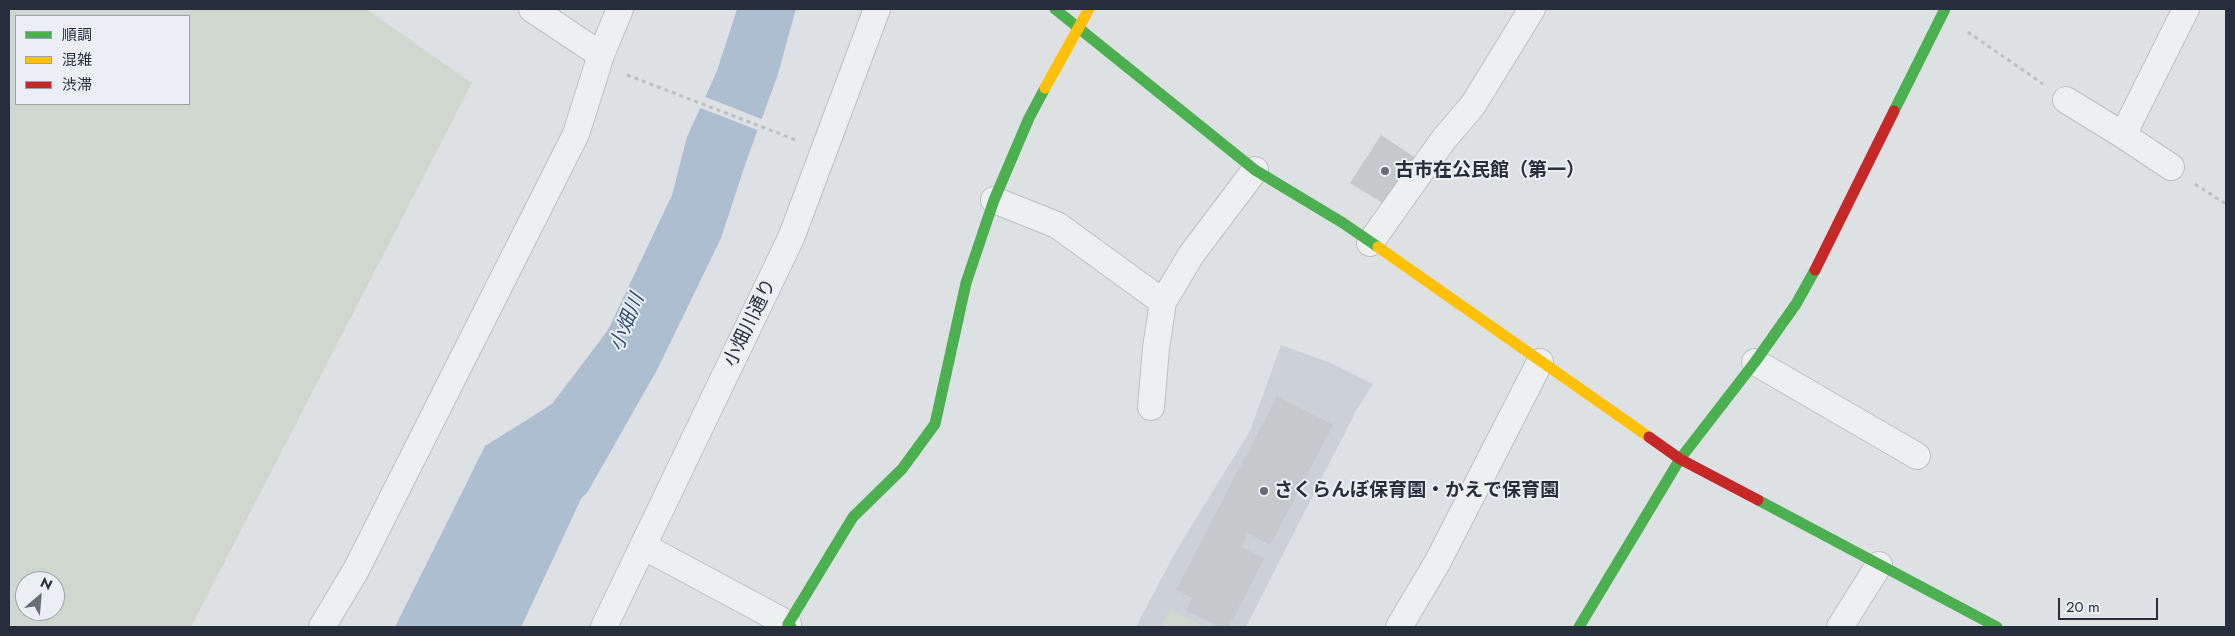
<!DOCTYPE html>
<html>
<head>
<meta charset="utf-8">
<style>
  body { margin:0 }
  #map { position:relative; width:2235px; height:636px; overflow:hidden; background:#dee1e4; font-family:Jost,"Noto Sans JP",sans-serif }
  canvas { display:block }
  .frame { position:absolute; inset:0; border:10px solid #262e3c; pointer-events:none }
  .legend { position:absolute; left:15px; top:15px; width:175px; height:90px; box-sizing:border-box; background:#ebeff4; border:1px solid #9ca2aa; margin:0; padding:6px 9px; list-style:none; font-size:15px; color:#262e3c }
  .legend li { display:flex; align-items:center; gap:10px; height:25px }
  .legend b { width:25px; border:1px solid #9ca2aa }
  .north { position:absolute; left:15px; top:571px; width:50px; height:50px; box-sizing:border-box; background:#ebeff4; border:1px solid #9ca2aa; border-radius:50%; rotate:27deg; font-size:14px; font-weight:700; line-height:20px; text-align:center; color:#262e3c }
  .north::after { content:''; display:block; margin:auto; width:18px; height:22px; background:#666d77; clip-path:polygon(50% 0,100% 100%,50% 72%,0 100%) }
  .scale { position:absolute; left:2058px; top:598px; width:100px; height:22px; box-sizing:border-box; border:2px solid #262e3c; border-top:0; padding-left:6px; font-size:15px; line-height:18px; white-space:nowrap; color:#262e3c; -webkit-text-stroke:4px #ebeff4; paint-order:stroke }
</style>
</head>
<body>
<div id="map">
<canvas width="2235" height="636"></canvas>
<div class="frame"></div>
<ul class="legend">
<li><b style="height:6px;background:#4caf50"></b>順調</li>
<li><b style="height:6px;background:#ffc107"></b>混雑</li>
<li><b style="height:6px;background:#c62828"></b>渋滞</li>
</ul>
<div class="north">N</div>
<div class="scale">20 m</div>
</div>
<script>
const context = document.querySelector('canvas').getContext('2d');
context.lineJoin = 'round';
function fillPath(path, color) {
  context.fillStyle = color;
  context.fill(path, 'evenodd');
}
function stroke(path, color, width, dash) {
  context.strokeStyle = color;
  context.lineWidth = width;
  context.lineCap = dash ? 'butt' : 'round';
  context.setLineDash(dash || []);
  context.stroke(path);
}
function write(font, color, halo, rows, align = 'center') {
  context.font = font + ' Jost,"Noto Sans JP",sans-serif';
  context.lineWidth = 4;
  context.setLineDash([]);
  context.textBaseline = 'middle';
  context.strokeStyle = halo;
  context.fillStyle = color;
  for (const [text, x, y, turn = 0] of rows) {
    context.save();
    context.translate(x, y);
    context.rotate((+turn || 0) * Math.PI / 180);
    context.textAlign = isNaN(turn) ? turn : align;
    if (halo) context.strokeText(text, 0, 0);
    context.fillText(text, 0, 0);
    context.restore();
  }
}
fillPath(new Path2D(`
  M1281 345 1331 363 1373 384 1356 411 1246 627H1136L1176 551 1250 431Z`), '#ccd0d7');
fillPath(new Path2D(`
  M9 9H366L472 83 191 627H9ZM16 16H189V104H16ZM25 581H55V611H25Z
  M1170 609 1205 627H1161Z`), '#cfd8cf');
fillPath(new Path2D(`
  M737 9H796L777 77 746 162 721 238 657 370 587 493 504 565 479 608 464 627H395L485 446 552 404 608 330 672 195 687 137 717 71Z`), '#acbecf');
fillPath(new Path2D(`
  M703 96 764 120 760 131 698 107Z`), '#dee1e4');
stroke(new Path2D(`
  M488 627 561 471`), '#acbecf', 60);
fillPath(new Path2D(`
  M1381 135 1419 160 1389 207 1350 183Z
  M1277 396 1333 425 1270 545 1248 533 1241 547 1264 558 1229 627H1219L1186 610 1192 598 1176 590Z`), '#c6c9cc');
const street = new Path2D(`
  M532 9 601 55
  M2066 100 2123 135 2171 167
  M2123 135 2186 9
  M994 200 1057 225 1163 302
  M1370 243 1444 139 1473 105 1532 9
  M1755 362 1917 456
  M1151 407 1156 348 1163 302 1191 255 1255 170
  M643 546 788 624
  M322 627 356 570 576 134 601 55 620 9
  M604 627 791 238 877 9
  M1399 627 1437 563 1540 362
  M1840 627 1879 565`);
stroke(street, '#bdbfc2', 28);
stroke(new Path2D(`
  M1968 32 2043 84
  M627 75 796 140
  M2195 184 2226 204`), '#bdbfc3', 3, [4, 4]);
stroke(street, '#edeff0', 26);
stroke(new Path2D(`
  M1055 9 1255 170 1343 223 1378 247
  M1894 111 1945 9
  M1758 500 1997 627
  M791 627 788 624 853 517 902 469 935 424 966 283 994 200 1029 118 1045 88
  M1579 627 1680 459 1755 362 1796 304 1815 270`), '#4caf50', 11);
stroke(new Path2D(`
  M1045 88 1089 9
  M1378 247 1649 437`), '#ffc107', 11);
stroke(new Path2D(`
  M1815 270 1894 111
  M1649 437 1680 459 1758 500`), '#c62828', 11);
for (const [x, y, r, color] of [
  [1385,171,5,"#666d77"],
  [1264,491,5,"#666d77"]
]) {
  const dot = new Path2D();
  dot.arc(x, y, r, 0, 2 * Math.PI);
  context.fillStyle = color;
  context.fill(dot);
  stroke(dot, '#ebeff4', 2);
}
write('bold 19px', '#262e3c', '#ebeff4', [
  ["古市在公民館（第一）",1395,171],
  ["さくらんぼ保育園・かえで保育園",1274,491]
], 'left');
write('19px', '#262e3c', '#ebeff4', [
  ["小畑川通り",751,323,-64]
]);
write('italic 20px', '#324e6e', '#ebeff4', [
  ["小畑川",628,323,-68]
]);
</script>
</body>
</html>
